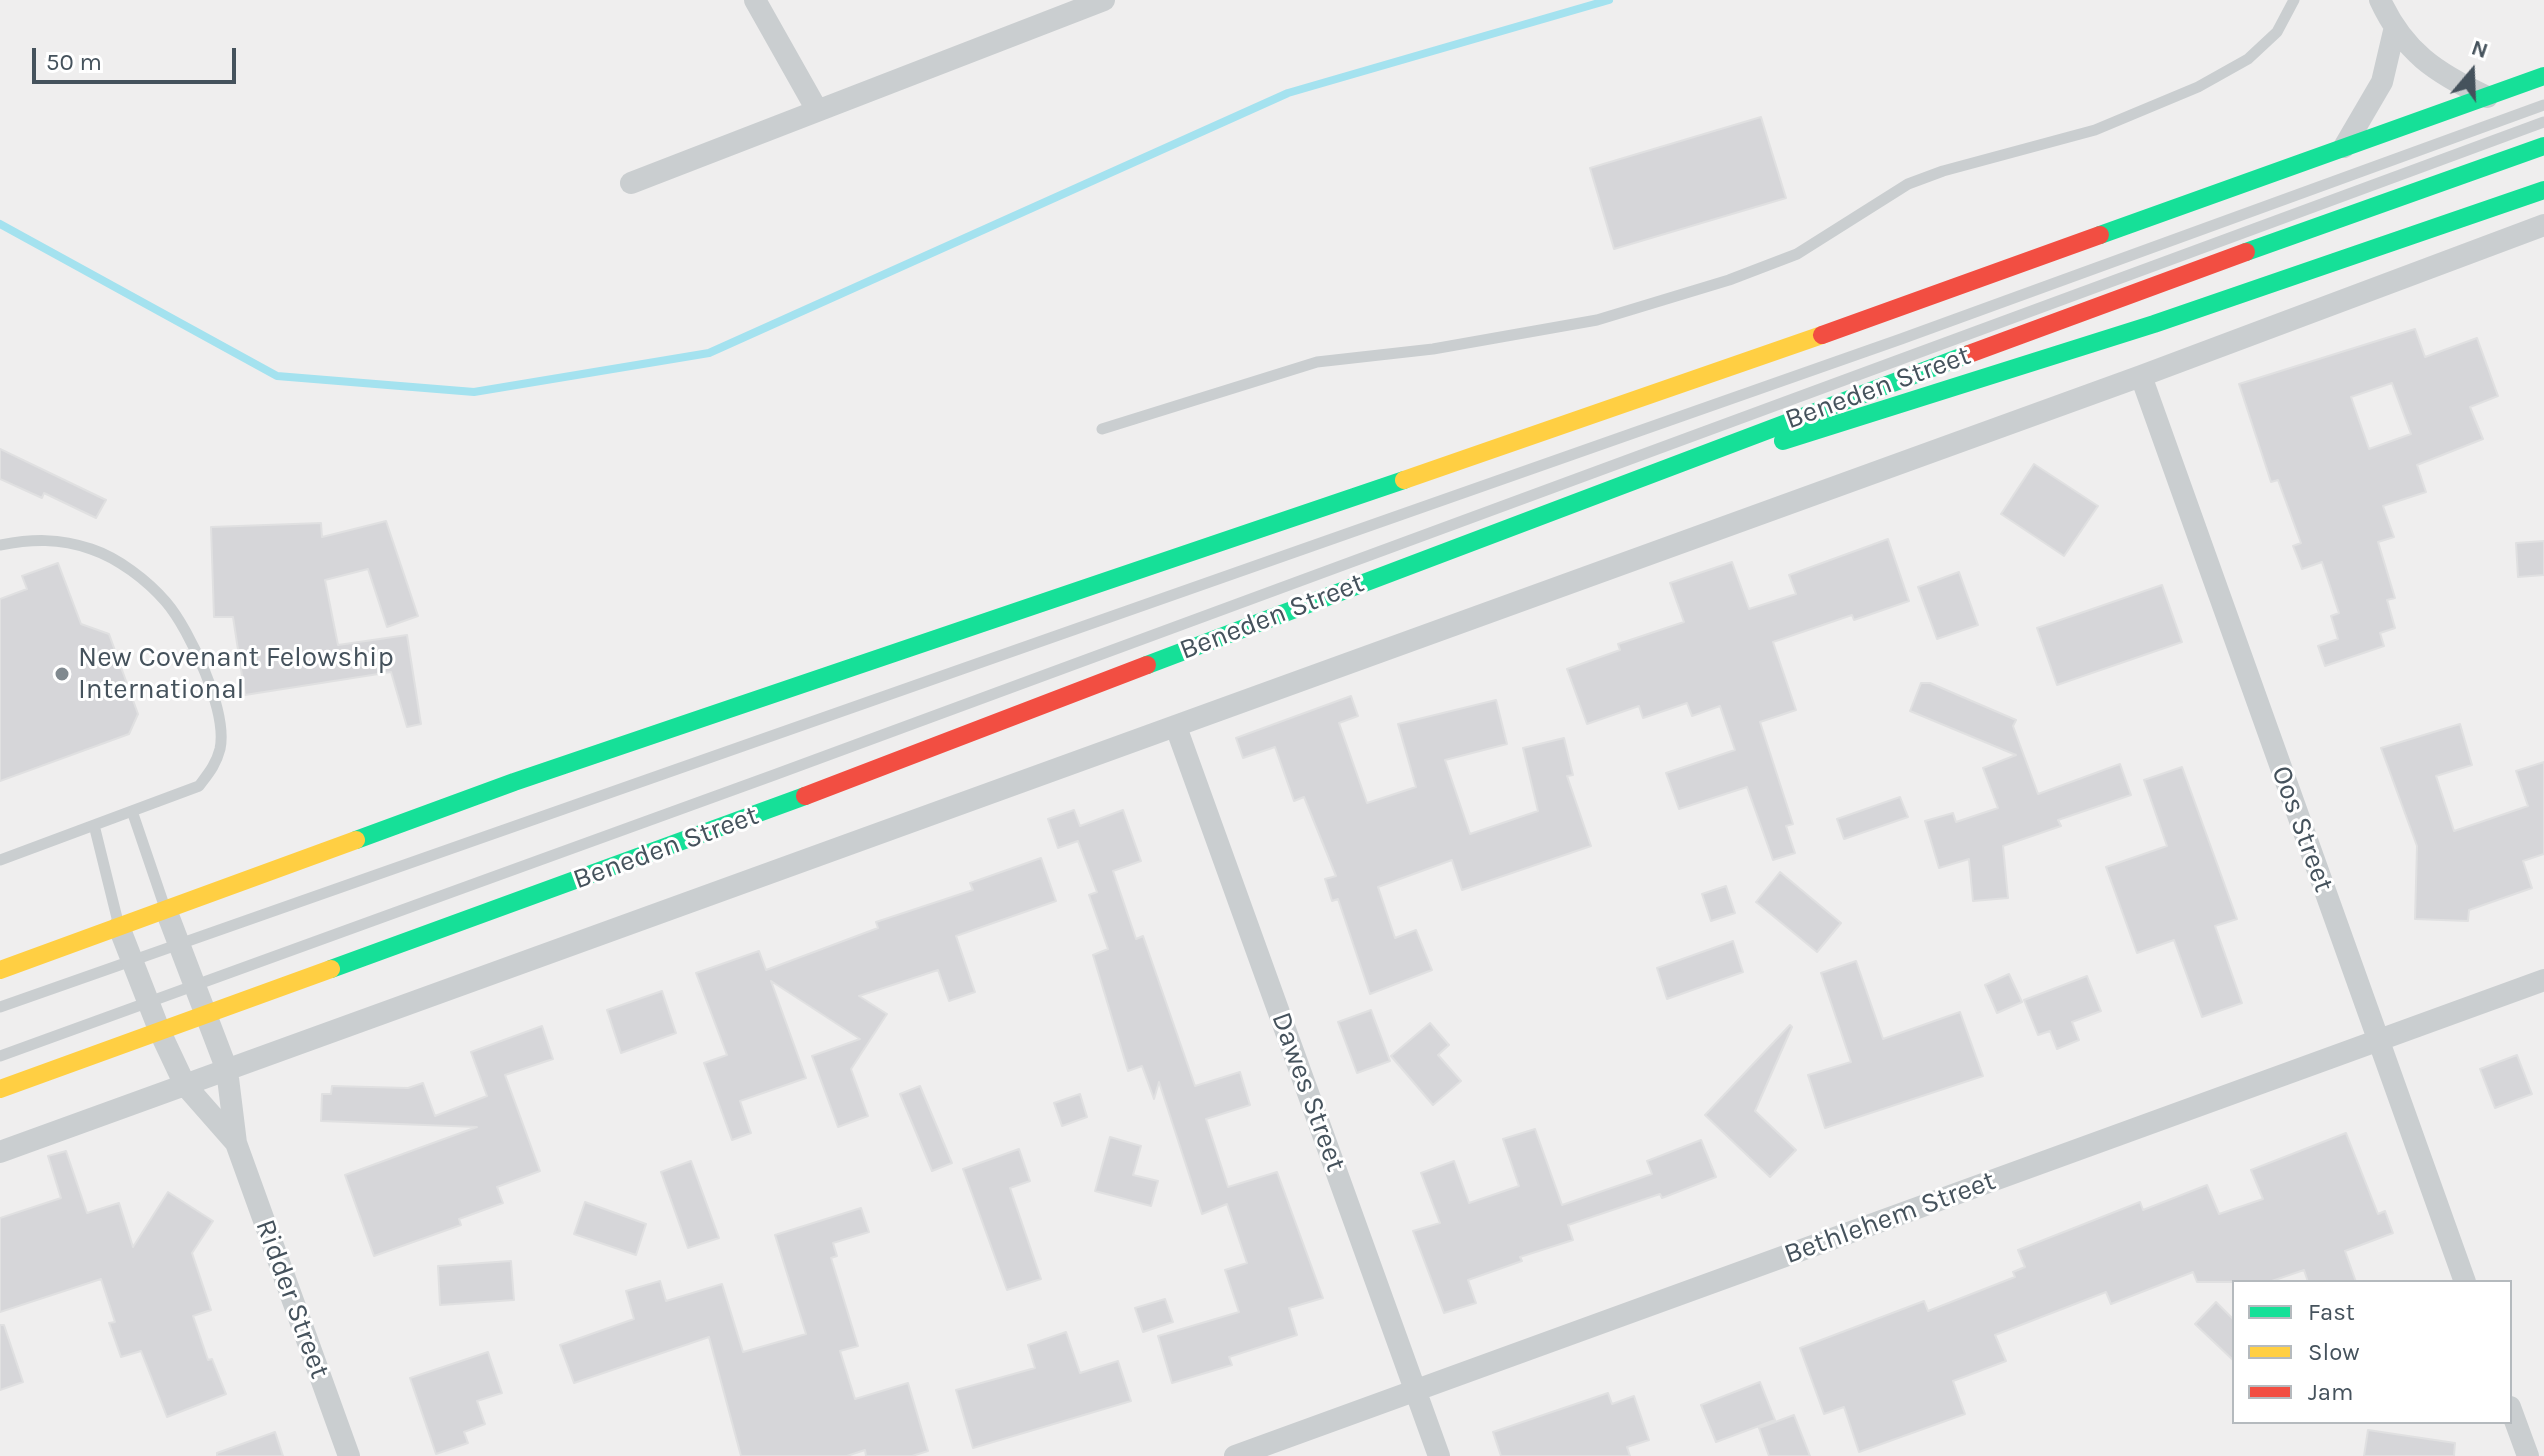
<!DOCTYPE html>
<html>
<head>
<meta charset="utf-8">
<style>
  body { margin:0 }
  #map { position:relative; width:2544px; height:1456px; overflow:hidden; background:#efeeee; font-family:Karla,sans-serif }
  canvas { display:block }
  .legend { position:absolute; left:2232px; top:1280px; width:280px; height:144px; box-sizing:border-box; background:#fff; border:2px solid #b5babe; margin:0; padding:10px 14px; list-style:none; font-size:24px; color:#45525c }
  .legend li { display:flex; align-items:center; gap:16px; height:40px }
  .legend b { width:40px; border:2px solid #b5babe }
  .north { position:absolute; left:2432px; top:32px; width:80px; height:80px; -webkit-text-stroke:6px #fff; paint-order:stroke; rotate:19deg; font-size:22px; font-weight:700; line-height:32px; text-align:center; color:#45525c }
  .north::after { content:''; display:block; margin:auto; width:28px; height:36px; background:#45525c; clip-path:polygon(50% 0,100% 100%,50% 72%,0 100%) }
  .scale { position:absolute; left:32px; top:48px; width:204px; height:36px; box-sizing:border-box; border:4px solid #45525c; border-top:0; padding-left:10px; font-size:24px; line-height:28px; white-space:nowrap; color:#45525c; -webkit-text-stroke:6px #fff; paint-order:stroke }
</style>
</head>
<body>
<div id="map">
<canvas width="2544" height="1456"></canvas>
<ul class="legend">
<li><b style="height:10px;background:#16e098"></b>Fast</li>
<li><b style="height:10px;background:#ffcf43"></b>Slow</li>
<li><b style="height:10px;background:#f24e42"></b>Jam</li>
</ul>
<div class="north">N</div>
<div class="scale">50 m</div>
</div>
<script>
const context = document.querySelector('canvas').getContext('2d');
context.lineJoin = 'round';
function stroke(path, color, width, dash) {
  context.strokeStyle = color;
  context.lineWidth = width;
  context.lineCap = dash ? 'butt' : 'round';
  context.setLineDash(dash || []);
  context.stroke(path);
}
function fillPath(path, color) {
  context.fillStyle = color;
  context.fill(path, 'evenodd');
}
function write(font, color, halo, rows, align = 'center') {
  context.font = font + ' Karla,sans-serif';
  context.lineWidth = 6;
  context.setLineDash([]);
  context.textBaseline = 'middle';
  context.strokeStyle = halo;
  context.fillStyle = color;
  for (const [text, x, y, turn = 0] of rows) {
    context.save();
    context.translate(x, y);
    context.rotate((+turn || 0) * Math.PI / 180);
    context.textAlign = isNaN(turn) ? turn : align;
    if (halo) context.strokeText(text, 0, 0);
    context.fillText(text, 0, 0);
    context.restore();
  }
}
stroke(new Path2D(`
  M0 224 277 376 474 392 709 353 1288 93 1609 0`), '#a4e2ef', 8);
const building = new Path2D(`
  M1761 117 1786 198 1614 249 1590 168Z
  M2415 329 2425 357 2477 338 2498 396 2470 407 2483 439 2417 465 2426 492 2383 506 2394 537 2378 542 2395 598 2387 600 2395 628 2380 633 2384 646 2325 666 2318 646 2338 639 2331 616 2339 613 2322 562 2302 569 2293 546 2301 543 2278 480 2271 482 2239 384ZM2392 383 2411 434 2369 449 2351 397Z
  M0 449 106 500 96 518 44 493 42 498 0 479Z
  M2034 464 2098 506 2064 556 2001 514Z
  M386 521 418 616 387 627 368 569 325 580 338 645 407 635 421 724 407 727 391 672 245 695 233 617H214L211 527 321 523 322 537Z
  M1888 539 1909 601 1854 620 1852 615 1773 642 1796 710 1760 722 1793 824 1786 826 1795 853 1773 860 1747 787 1679 809 1666 773 1735 750 1720 706 1692 716 1687 703 1643 718 1639 706 1587 724 1567 669 1620 650 1618 644 1684 622 1670 583 1732 562 1749 609 1796 594 1789 575Z
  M2544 541V575L2518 577 2516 543Z
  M58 563 81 624 109 634 138 714 129 734 0 781V599L27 589 22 576Z
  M1959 572 1978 625 1937 639 1918 587Z
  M2162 585 2182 642 2057 685 2037 628Z
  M1921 683H1930L2016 720 2013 726 2038 794 2120 764 2131 795 2058 820 2061 826 2003 846 2008 898 1973 901 1969 859 1939 868 1925 821 1953 813 1956 822 1998 808 1983 768 2016 755 1910 711Z
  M1351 696 1358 716 1339 723 1367 803 1416 787 1398 724 1496 700 1507 744 1445 760 1470 834 1538 811 1523 748 1564 738 1573 775 1567 776 1591 846 1462 890 1452 860 1378 887 1395 938 1416 930 1432 970 1370 994 1338 899 1332 901 1325 879 1336 876 1304 797 1294 801 1275 747 1243 758 1236 738Z
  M2460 724 2472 765 2436 776 2454 831 2528 806 2516 771 2544 762V854L2523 861 2532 888 2469 910 2468 921 2415 919 2417 846 2381 748Z
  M2182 767 2237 919 2215 926 2242 1003 2202 1017 2174 940 2137 953 2106 867 2167 846 2144 780Z
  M1900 797 1908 817 1844 839 1837 819Z
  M1074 810 1080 826 1123 810 1141 861 1113 871 1136 939 1143 936 1195 1086 1240 1072 1250 1105 1206 1119 1228 1187 1277 1172 1323 1298 1289 1308 1297 1335 1229 1357 1232 1365 1172 1383 1158 1336 1239 1312 1225 1270 1247 1263 1227 1204 1202 1214 1159 1082 1154 1099 1142 1066 1128 1071 1093 955 1108 949 1089 895 1097 892 1078 841 1058 848 1048 819Z
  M1041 858 1056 901 956 936 975 992 949 1001 938 970 859 996 887 1014 851 1069 868 1116 838 1127 812 1056 860 1039 771 981 806 1078 740 1101 751 1133 732 1140 704 1063 727 1055 696 973 759 951 766 970 878 928 876 922 973 890 970 883Z
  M1780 872 1841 923 1817 952 1756 902Z
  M1726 886 1735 913 1711 921 1702 894Z
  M1733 941 1743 972 1667 999 1657 968Z
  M1856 961 1883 1039 1960 1012 1983 1076 1825 1128 1808 1075 1851 1062 1821 973Z
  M2009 974 2022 1002 1997 1013 1985 985Z
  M2087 976 2101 1011 2072 1022 2079 1040 2057 1049 2050 1031 2038 1035 2024 1000Z
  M662 991 676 1033 621 1053 607 1010Z
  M1371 1010 1390 1061 1357 1073 1338 1022Z
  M1430 1023 1449 1045 1438 1055 1461 1081 1433 1105 1391 1056Z
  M1790 1025 1792 1027 1755 1111 1796 1150 1770 1177 1705 1115Z
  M542 1026 553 1059 505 1075 540 1171 497 1187 503 1203 459 1219 461 1225 374 1256 345 1175 477 1127 321 1121 322 1094H331L332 1086 408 1088 423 1083 435 1116 487 1096 471 1052Z
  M2517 1055 2532 1094 2495 1108 2480 1069Z
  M920 1086 952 1163 932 1171 900 1094Z
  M1080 1094 1087 1117 1062 1126 1054 1103Z
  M1535 1129 1562 1205 1652 1174 1647 1161 1701 1140 1716 1177 1662 1198 1660 1194 1568 1225 1573 1240 1520 1257 1522 1261 1468 1280 1476 1303 1444 1313 1413 1231 1440 1223 1421 1173 1454 1161 1469 1203 1519 1186 1503 1139Z
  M2346 1133 2378 1214 2385 1211 2393 1233 2345 1251 2356 1282H2308L2304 1270 2269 1282H2197L2193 1272 2111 1304 2106 1292 1995 1335 2006 1361 1953 1381 1965 1414 1859 1452 1844 1407 1824 1414 1800 1348 1924 1301 1928 1311 2015 1277 2013 1272 2025 1267 2018 1250 2140 1202 2143 1210 2207 1185 2219 1214 2263 1199 2251 1170Z
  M1110 1137 1141 1146 1133 1175 1158 1181 1151 1206 1095 1191Z
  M1019 1149 1030 1181 1010 1188 1041 1279 1007 1290 963 1169Z
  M66 1151 87 1213 119 1203 133 1247 168 1192 213 1221 192 1253 211 1310 193 1316 208 1360 212 1359 226 1394 167 1417 141 1351 121 1357 109 1323 115 1322 101 1279 0 1312V1218L61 1198 48 1156Z
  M691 1161 719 1238 688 1248 661 1172Z
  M585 1202 646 1224 636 1255 574 1234Z
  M861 1208 869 1232 833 1243 837 1256 831 1258 858 1346 840 1351 855 1399 908 1383 928 1451 912 1456H866L865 1450 847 1456H741L709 1337 574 1383 560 1345 634 1319 626 1291 660 1281 666 1301 722 1284 743 1352 806 1334 775 1235Z
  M511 1261 514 1300 440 1305 438 1266Z
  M1165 1299 1173 1322 1143 1332 1135 1308Z
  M2216 1302 2234 1320V1361L2195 1324Z
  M0 1325H4L23 1382 0 1390Z
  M1066 1332 1080 1373 1118 1361 1131 1401 973 1448 956 1390 1035 1368 1028 1345Z
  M488 1352 502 1393 477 1401 485 1424 464 1432 468 1443 436 1454 410 1378Z
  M1760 1382 1775 1420 1716 1442 1701 1405Z
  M1608 1393 1612 1404 1634 1396 1649 1440 1627 1447 1630 1456H1501L1493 1432Z
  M1794 1415 1810 1456H1769L1759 1428Z
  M2368 1430 2455 1443 2454 1456H2364Z
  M275 1432 283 1456H217V1453Z`);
fillPath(building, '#d6d6d9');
stroke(building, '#e0e0e1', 2);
stroke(new Path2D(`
  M1102 429 1317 362 1433 349 1597 320 1729 280 1797 254 1908 184 1943 171 2095 130 2198 87 2248 59 2277 32 2294 0
  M0 545C32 539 59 538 91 549 118 558 147 580 166 602 190 630 228 712 220 749 216 765 208 774 199 786L0 860
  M132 811 165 908
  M94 825 119 926
  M0 1007 1901 339 2544 105
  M0 1056 774 775 2544 122`), '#caced0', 11);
stroke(new Path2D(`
  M755 0 817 110
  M2380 0C2404 52 2436 73 2487 97
  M2344 147 2382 82 2394 31
  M631 183 1104 0
  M2141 376 2465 1282
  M1176 727 1439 1456
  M166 910 227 1070 236 1143 349 1456
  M119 927 160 1032 185 1085 236 1143
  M0 1152 2141 376 2544 225
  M2510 1407 2528 1456
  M1235 1456 2544 980`), '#caced0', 22);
stroke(new Path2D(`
  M2100 235 2544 76
  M2246 252 2544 146
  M1783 441 2154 324 2544 190
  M1147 665 1969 354
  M356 840 514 782 1404 480
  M331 969 805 796`), '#16e098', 18);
stroke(new Path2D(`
  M1404 480 1822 335
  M0 970 356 840
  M0 1089 331 969`), '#ffcf43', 18);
stroke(new Path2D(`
  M1822 335 2100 235
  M1969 354 2246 252
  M805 796 1147 665`), '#f24e42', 18);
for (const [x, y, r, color] of [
  [62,674,8,"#80898f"]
]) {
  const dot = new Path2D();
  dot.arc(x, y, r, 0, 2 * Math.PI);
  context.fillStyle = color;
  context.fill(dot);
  stroke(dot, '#fff', 3);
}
write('28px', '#45525c', '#fff', [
  ["Beneden Street",1878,388,-20],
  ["Beneden Street",1272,617,-21],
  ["Oos Street",2302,829,70],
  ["Beneden Street",666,848,-20],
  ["Dawes Street",1308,1092,70],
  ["Bethlehem Street",1890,1218,-20],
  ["Ridder Street",292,1299,70]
]);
write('28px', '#45525c', '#fff', [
  ["New Covenant Felowship",78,658],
  ["International",78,690]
], 'left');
</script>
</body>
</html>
